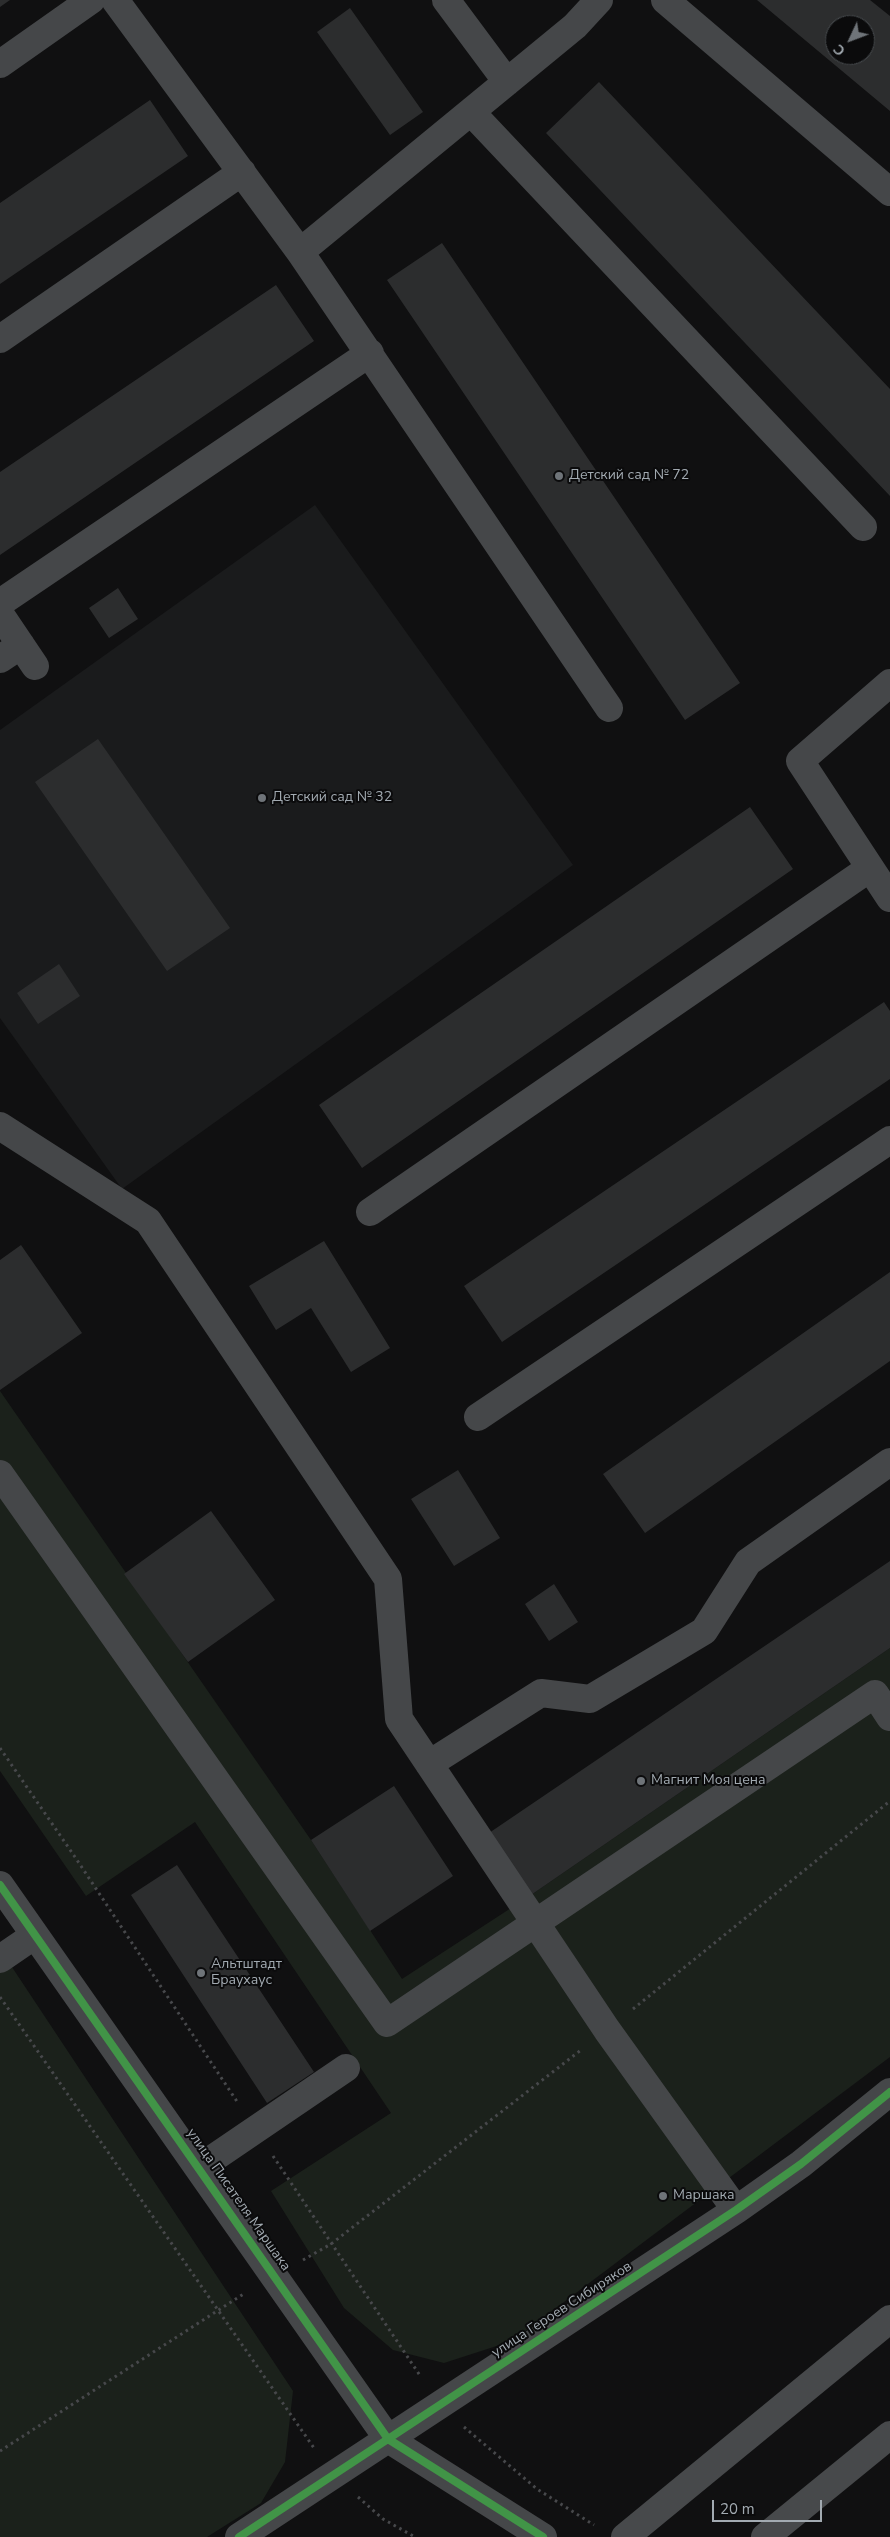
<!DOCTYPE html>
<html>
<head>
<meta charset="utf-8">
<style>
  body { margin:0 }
  #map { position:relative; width:890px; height:2537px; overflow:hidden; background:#101011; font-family:"Nunito Sans",sans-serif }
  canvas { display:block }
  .north { position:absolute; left:825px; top:15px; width:50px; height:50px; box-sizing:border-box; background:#0b0b0c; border:1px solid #474b4e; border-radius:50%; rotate:227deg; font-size:14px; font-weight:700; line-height:20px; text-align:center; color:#a2aab1 }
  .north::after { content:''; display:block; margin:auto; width:18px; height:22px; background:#6f7479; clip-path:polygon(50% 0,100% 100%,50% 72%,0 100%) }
  .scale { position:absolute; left:712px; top:2500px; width:110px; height:22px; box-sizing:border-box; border:2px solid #a2aab1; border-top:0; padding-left:6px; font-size:15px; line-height:18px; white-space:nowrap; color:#a2aab1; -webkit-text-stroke:4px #0b0b0c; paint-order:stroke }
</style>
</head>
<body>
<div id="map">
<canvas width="890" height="2537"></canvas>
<div class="north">С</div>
<div class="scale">20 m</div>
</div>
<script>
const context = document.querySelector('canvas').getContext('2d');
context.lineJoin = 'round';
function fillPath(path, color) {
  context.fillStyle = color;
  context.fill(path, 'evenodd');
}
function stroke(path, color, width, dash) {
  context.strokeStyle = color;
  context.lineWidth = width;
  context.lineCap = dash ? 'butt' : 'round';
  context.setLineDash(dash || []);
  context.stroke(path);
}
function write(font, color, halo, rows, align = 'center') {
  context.font = font + ' "Nunito Sans",sans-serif';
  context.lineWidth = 4;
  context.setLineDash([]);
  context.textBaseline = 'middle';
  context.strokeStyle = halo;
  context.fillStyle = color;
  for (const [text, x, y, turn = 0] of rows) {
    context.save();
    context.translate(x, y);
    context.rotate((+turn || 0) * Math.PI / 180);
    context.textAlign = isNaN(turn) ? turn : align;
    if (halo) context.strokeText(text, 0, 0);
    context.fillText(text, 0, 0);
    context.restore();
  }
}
fillPath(new Path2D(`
  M315 505 573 865 122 1189 0 1018V730Z`), '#1a1b1c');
fillPath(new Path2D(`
  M0 1391 311 1840 402 1979 531 1895 890 1648V2057L512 2341 444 2363 393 2350 344 2308 271 2191 391 2113 195 1822 86 1896 0 1771Z
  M0 1949 293 2391 285 2462 261 2503 207 2537H0Z`), '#1b211b');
fillPath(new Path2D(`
  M0 0H10L0 7Z
  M757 0H870L890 16V111ZM835 25H865V55H835Z
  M350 8 423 112 390 135 317 32Z
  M599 82 890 389V496L546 133Z
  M150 100 188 156 0 284V203Z
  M442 243 740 683 685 720 387 280Z
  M276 285 314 341 0 555V472Z
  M118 588 138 619 109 638 89 608Z
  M98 739 230 928 167 971 35 782Z
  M750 807 793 869 362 1168 319 1105Z
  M59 964 80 996 38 1024 17 993Z
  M884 1002 890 1011V1079L502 1342 464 1286Z
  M324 1241 390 1348 351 1372 311 1308 276 1330 249 1286Z
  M21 1245 82 1333 0 1390V1260Z
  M890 1272V1361L645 1533 603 1474Z
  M458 1470 500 1538 454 1566 411 1499Z
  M211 1511 275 1600 188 1662 124 1574Z
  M890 1561V1648L531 1895 489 1833Z
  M554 1584 578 1622 549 1641 525 1604Z
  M394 1786 453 1876 370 1931 311 1840Z
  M177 1865 314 2072 267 2103 131 1895Z`), '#2c2d2e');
stroke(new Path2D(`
  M0 1748 75 1857 238 2103
  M0 1997 314 2448
  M633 2009 890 1801
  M273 2156 421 2377
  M303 2260 331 2244 581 2050
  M464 2427 537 2489 594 2525
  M0 2451 245 2293
  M358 2497 383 2519 415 2537`), '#47484b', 3, [2.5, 4]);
stroke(new Path2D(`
  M115 0 300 252 609 708
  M446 0 507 82
  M665 0 890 192
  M0 64 91 0
  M471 112 863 527
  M300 252 575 26 599 0
  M0 339 242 172
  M0 603 370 353
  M0 614 35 666
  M0 659 21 645
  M890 683 800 761 890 898
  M0 1126 148 1221 388 1579 399 1719 607 2030 736 2210
  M370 1212 870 868
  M478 1417 890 1140
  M0 1474 387 2023 875 1694 890 1717
  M429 1764 541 1693 590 1699 704 1631 748 1562 890 1462
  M0 1885 388 2439 543 2537
  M0 1959 35 1935
  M199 2168 346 2068
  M239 2537 736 2210 801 2164 890 2092`), '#454749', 28);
stroke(new Path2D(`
  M625 2537 890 2319
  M765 2537 890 2435`), '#47494b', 28);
stroke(new Path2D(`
  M0 1885 388 2439 543 2537
  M239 2537 736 2210 801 2164 890 2092`), '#419447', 8);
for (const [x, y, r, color] of [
  [559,476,5,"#6f7479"],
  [262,798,5,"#6f7479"],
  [641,1781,5,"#6f7479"],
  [201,1973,5,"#6f7479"],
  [663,2196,5,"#6f7479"]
]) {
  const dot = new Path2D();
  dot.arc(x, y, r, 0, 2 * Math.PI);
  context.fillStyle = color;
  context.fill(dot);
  stroke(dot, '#0b0b0c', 2);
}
write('14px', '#a2aab1', '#0b0b0c', [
  ["Детский сад № 72",569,476],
  ["Детский сад № 32",272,798],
  ["Магнит Моя цена",651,1781],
  ["Альтштадт",211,1965],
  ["Браухаус",211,1981],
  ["Маршака",673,2196]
], 'left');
write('14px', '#a2aab1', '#0b0b0c', [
  ["улица Писателя Маршака",238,2200,55],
  ["улица Героев Сибиряков",562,2310,-33]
]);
</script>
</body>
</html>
